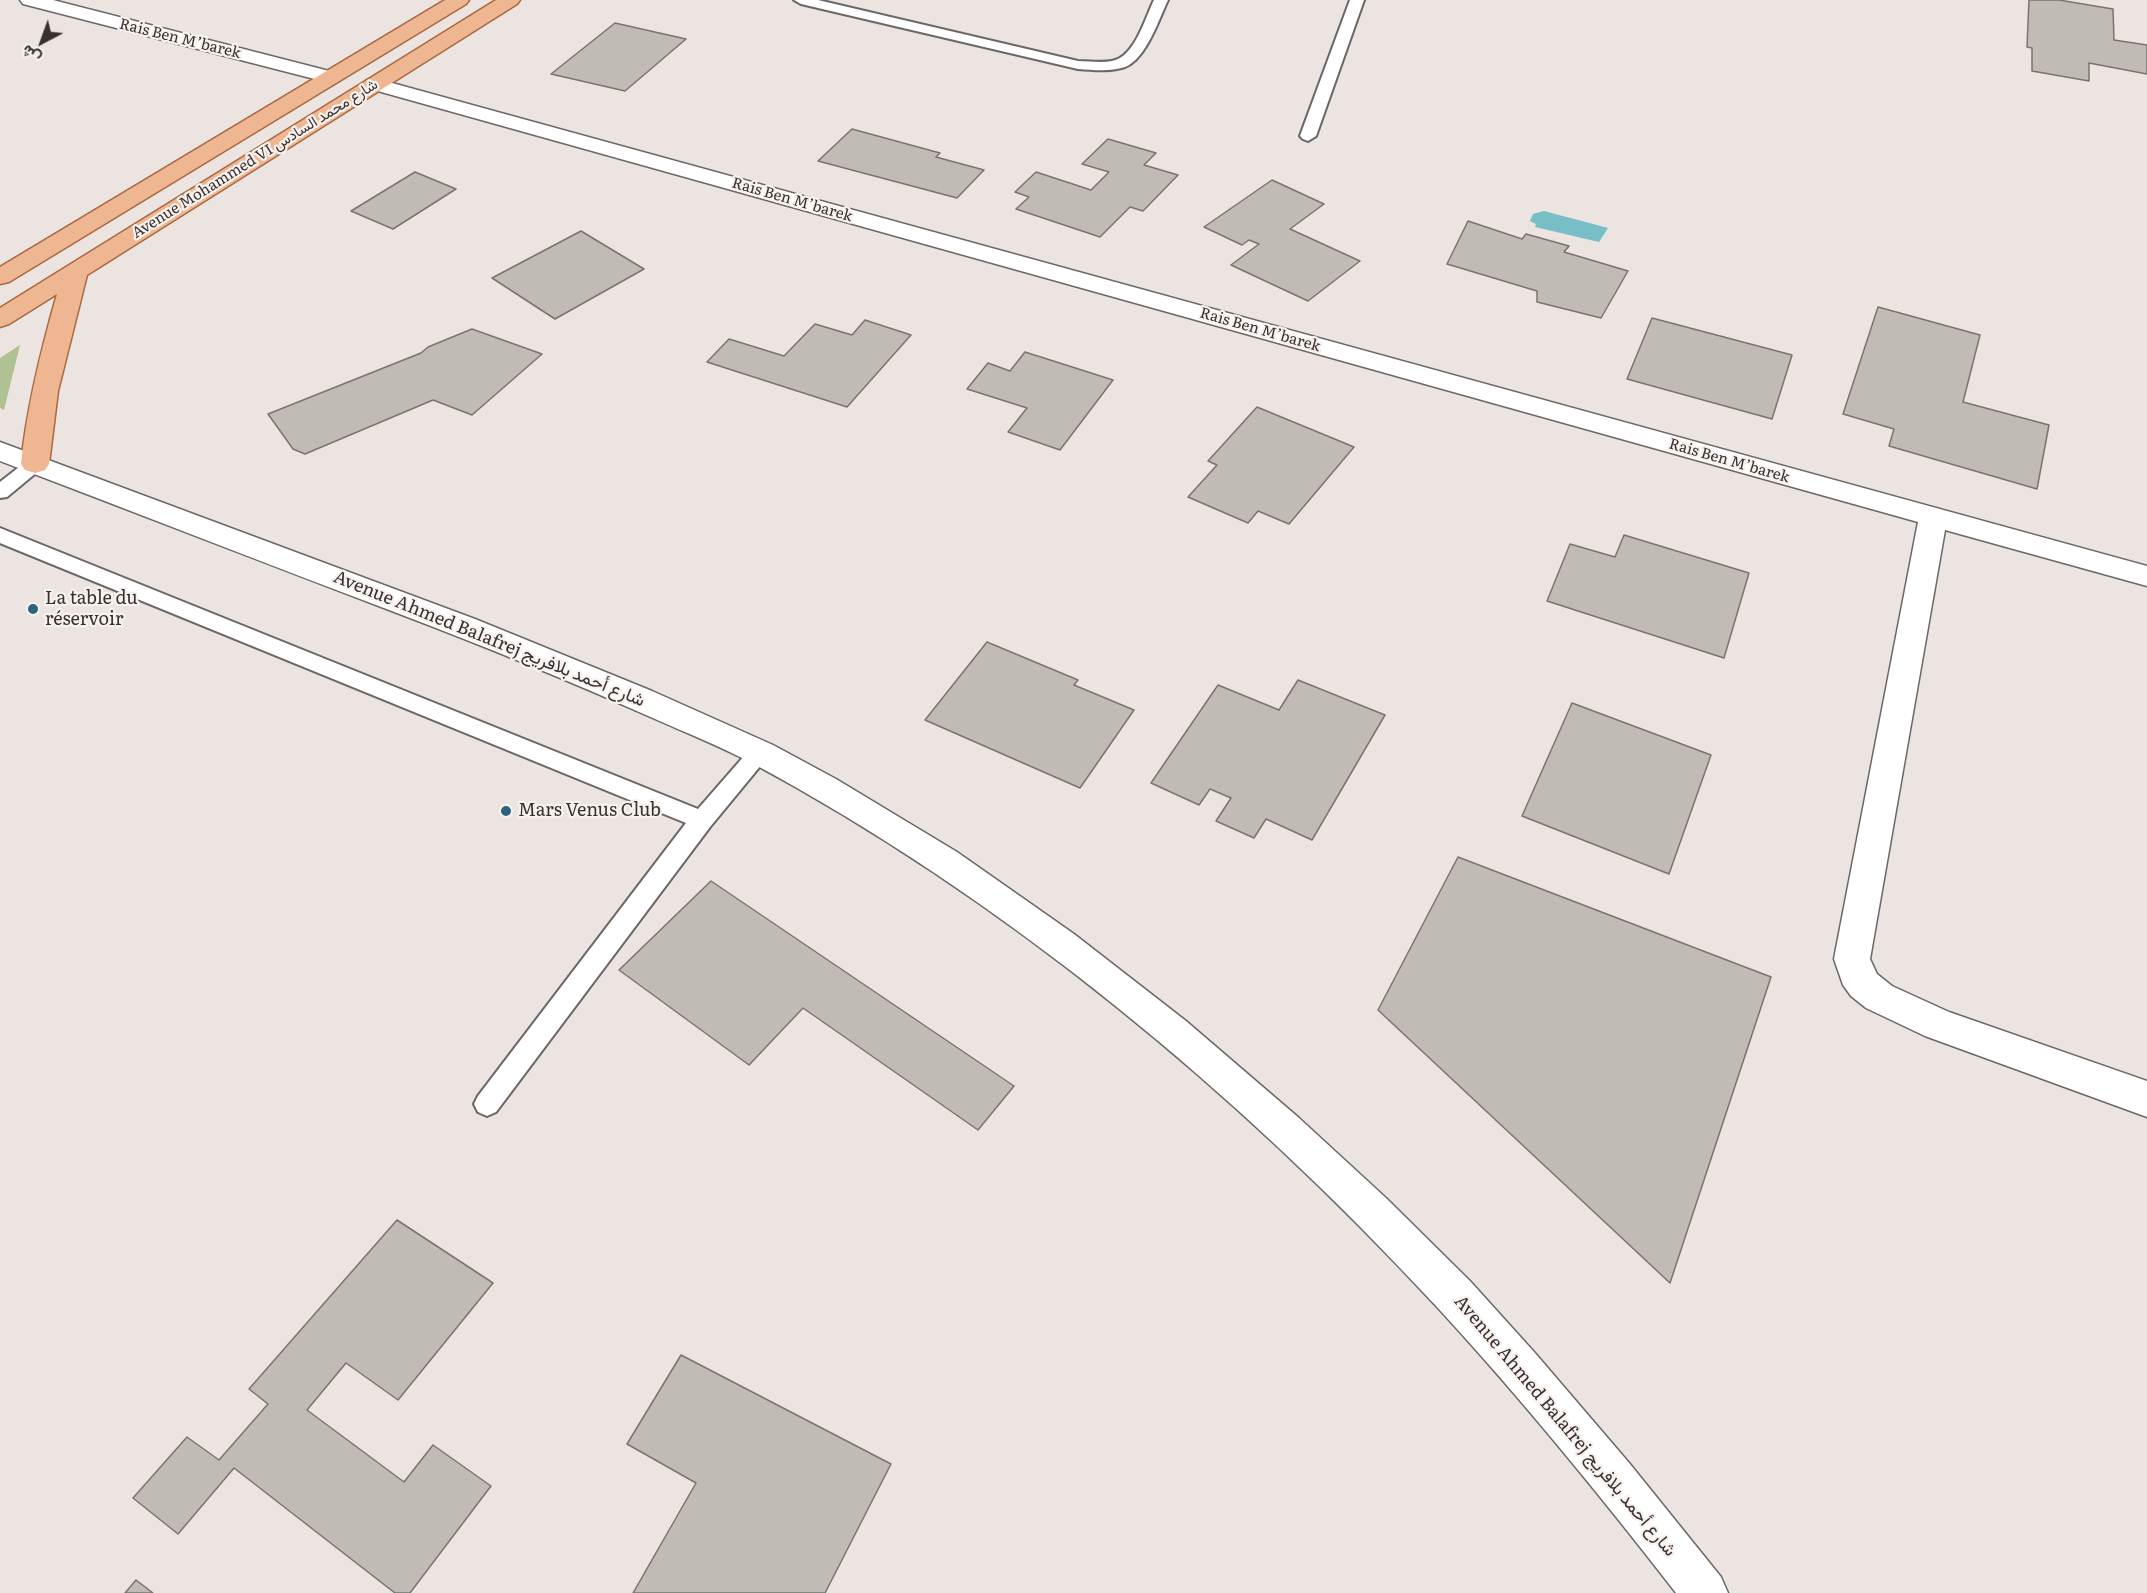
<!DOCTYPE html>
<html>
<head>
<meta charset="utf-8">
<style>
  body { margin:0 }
  #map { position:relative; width:2147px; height:1593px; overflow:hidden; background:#ece4e1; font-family:Literata,Vazirmatn,serif }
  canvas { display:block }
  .north { position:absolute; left:12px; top:12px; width:60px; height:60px; -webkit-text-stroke:4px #f9f1ee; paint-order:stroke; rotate:221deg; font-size:16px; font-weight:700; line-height:24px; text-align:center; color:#363231 }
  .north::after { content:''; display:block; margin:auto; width:21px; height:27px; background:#363231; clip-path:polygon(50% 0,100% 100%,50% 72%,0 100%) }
</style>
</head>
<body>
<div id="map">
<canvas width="2147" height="1593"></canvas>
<div class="north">ش</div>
</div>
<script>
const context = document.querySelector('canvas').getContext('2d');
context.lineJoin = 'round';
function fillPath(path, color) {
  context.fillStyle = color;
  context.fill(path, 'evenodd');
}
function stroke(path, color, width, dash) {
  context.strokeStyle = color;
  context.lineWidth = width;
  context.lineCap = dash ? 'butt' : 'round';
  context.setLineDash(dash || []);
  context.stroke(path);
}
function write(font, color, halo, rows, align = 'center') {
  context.font = font + ' Literata,Vazirmatn,serif';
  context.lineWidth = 4.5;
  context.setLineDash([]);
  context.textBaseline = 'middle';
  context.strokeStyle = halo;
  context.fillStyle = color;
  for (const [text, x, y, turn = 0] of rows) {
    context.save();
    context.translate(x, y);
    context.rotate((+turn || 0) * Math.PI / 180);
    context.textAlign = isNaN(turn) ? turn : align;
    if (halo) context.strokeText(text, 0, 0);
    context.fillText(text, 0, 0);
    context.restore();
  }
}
fillPath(new Path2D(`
  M20 345 4 410 0 408V358Z`), '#b0c194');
fillPath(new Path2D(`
  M1544 211 1608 228 1599 242 1535 227 1536 224 1530 221 1533 214Z`), '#77bec7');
const building = new Path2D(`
  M2029 0H2059L2113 9 2114 40 2147 45V74L2089 63V81L2032 71V48L2027 47Z
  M615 23 686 39 625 91 551 74Z
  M852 129 940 153 936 157 984 170 957 198 818 161Z
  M1108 139 1156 153 1144 165 1178 175 1143 211 1130 207 1100 237 1016 209 1029 197 1015 192 1036 172 1091 190 1109 172 1082 164Z
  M415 172 456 189 393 229 351 211Z
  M1272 180 1324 204 1290 229 1360 261 1308 301 1231 265 1259 244 1249 240 1242 245 1204 227Z
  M1468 221 1522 239 1526 234 1569 246 1564 252 1628 271 1601 318 1537 302V291L1447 264Z
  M581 231 644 269 555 319 492 278Z
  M1878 307 1980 335 1963 402 2049 425 2037 489 1889 446 1894 429 1843 414Z
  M1652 318 1792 355 1772 419 1627 379Z
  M865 320 911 335 847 407 707 362 729 339 784 356 815 324 852 335Z
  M472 329 542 354 472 415 433 400 305 454 293 449 268 414 421 353 428 347Z
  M1025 352 1113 380 1060 450 1008 432 1027 408 967 389 988 363 1010 371Z
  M1257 407 1354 447 1289 524 1258 511 1248 523 1188 497 1217 465 1208 461Z
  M1624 535 1749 573 1724 658 1547 601 1570 544 1615 557Z
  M987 642 1078 680 1074 685 1134 710 1080 788 925 720Z
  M1298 680 1385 715 1312 840 1266 819 1254 838 1216 821 1231 798 1210 789 1199 805 1151 783 1218 685 1279 710Z
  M1572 703 1711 755 1669 874 1522 816Z
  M1458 857 1771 977 1670 1283 1378 1010Z
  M711 881 1014 1086 978 1130 803 1008 749 1065 619 970Z
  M397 1220 493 1283 398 1400 346 1363 307 1410 404 1482 433 1445 491 1486 410 1593H395L234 1468 178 1534 133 1498 187 1437 219 1460 268 1404 249 1389Z
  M681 1355 891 1464 825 1593H633L696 1483 627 1444Z
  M136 1580 153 1593H125Z`);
fillPath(building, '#c1bbb6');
stroke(building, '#7a7470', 1.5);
const service = new Path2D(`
  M794 0H818L1078 61C1089 61 1101 63 1112 61 1135 57 1145 18 1154 0H1168C1159 19 1146 59 1125 67 1110 72 1094 70 1078 69L801 4Z
  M1350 0H1364L1316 136 1308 141 1303 139 1300 136Z
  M35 458 42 460 44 464 42 468 7 497 0 498V482L28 460Z
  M0 528 698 809 752 747 760 744 768 747 771 753 710 827 496 1112 487 1116 478 1112 474 1104 478 1096 686 823 0 543Z`);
const minor = new Path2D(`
  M20 0H53L337 73 341 77 337 81 330 83 23 4Z
  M374 78 2147 566V586L1945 530 1870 959 1877 974 1892 986 1949 1012 2147 1081V1117L1925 1036 1866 1008 1851 996 1843 985 1834 959 1918 522 367 88 363 84 367 80Z`);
const secondary = new Path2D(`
  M0 442 475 619 652 691 773 745 836 779 957 852 1074 934 1186 1021 1299 1118 1386 1198 1470 1281 1535 1353 1630 1464 1721 1577 1728 1593H1676C1600 1495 1521 1398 1437 1307 1239 1093 1007 900 750 762 719 746 687 733 655 719 570 681 484 646 397 613 264 563 132 511 0 461Z`);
const primary = new Path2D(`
  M445 0H469L466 4 9 282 0 284V267Z
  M496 0H520L517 4 87 275 58 391 49 464 45 470 35 473 25 470 21 464C27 406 41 350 57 294L9 324 0 327V308Z`);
stroke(service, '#6d6664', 4);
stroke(minor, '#6d6664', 3);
stroke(secondary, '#6d6664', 3);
stroke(primary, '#a86841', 3);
fillPath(service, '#fff');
fillPath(minor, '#fff');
fillPath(secondary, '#fff');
fillPath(primary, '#efb692');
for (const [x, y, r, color] of [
  [33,609,6,"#29657d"],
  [506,811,6,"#29657d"]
]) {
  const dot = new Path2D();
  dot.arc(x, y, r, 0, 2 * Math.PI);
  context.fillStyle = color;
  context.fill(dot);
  stroke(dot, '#f9f1ee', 2);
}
write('15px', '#363231', '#f9f1ee', [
  ["Rais Ben M’barek",180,39,14],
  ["Avenue Mohammed VI شارع محمد السادس",255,159,-32],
  ["Rais Ben M’barek",792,200,16],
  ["Rais Ben M’barek",1260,330,16],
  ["Rais Ben M’barek",1729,461,16]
]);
write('18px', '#363231', '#f9f1ee', [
  ["La table du",45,599],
  ["réservoir",45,620],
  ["Mars Venus Club",518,811]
], 'left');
write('18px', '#363231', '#f9f1ee', [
  ["Avenue Ahmed Balafrej شارع أحمد بلافريج",489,639,22],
  ["Avenue Ahmed Balafrej شارع أحمد بلافريج",1565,1426,50]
]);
</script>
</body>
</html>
